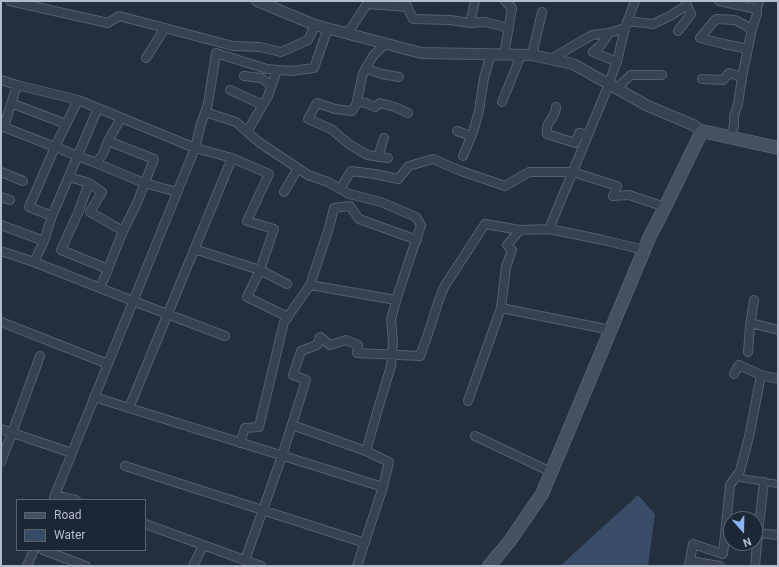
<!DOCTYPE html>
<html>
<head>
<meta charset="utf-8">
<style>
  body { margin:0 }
  #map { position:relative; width:779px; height:567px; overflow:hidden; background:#242f3e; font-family:Roboto,sans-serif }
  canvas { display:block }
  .frame { position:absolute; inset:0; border:2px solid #b4bcc9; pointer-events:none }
  .legend { position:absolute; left:16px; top:499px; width:130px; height:52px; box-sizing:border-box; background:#1d2633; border:1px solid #59626f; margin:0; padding:5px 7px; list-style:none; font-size:12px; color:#b4bcc9 }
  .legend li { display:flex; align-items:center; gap:8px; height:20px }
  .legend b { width:20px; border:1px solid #59626f }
  .north { position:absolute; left:723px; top:511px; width:40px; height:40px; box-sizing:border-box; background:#1d2633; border:1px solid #59626f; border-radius:50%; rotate:160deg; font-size:11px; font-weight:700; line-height:16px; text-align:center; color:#b4bcc9 }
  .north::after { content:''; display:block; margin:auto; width:14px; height:18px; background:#8ab4f8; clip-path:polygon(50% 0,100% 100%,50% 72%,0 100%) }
</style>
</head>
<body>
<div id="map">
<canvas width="779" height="567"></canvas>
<div class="frame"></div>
<ul class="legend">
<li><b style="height:5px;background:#465061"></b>Road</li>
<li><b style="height:11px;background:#394c67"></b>Water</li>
</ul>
<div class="north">N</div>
</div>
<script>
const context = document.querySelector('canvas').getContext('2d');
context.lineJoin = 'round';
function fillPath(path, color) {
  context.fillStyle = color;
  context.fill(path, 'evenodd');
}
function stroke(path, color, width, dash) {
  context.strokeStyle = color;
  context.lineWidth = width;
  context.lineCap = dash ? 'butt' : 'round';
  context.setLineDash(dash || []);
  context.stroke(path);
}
fillPath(new Path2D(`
  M638 495 655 514 648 566H560Z`), '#394c67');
const pedestrian = new Path2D(`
  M735 477 778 484`);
const minor = new Path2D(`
  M10 1 108 23 119 16 233 46 260 47 281 52 308 40 315 25
  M404 1 413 19 450 20 470 23
  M475 1 470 23 485 22 509 28
  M719 1 757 9V14L752 29 742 77 738 104 734 116V126L730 137
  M757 9 759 1
  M627 21 653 24 670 16 687 5 691 14 678 31
  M348 33 367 4 408 7
  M386 43 373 56 363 73 356 105 352 111 335 109 317 103 308 119 331 129 349 144 367 155 388 158
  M748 49 724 44 700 38 716 19 735 20 752 29
  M504 55 512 8 505 1
  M532 55 542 12
  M146 58 165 28
  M551 59 592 35 609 33
  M617 62 593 52 601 45 609 33 625 28
  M366 69 382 74 399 77
  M244 76 261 78 271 85
  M702 79 723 80 729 73 742 77
  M1 80 17 85 78 100 195 148 232 158 269 174 247 221 274 229 260 270 247 297 288 317
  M617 88 631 75H662
  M230 90 263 105
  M78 100 55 147 29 207 52 216 98 108
  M357 102 366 103 375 107 380 103 395 107 408 113
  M502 102 521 55
  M11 104 16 105 66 124
  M556 107C556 119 545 120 547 134L575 143 579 133 588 135
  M205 112 236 122 260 143 308 175 328 182 349 194 381 202 416 217 421 225 399 291 391 319 393 342 391 366 378 409 366 451 389 462 383 487
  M1 126 96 163
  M4 127 17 85
  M457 131 471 136
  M247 132 268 96 277 70
  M108 141 103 154 96 163 144 183 177 192
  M463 156 473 132 479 111 484 78 491 54
  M378 157 384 138
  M1 172 23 181
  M69 177 89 183 102 192 90 212 123 231 137 203 154 159 108 141 121 118
  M89 183 78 213 61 250 108 269 100 288
  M340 189 351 171 375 174 398 179 409 166 433 159 461 171 505 186 529 172H573L617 186 613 196 629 195 665 207
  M284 192 298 168
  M1 197 10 200
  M1 225 44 241 52 216
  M549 229 609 84 618 57 625 28 635 1
  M194 249 260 270 287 284
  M1 251 34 262 133 301 225 336
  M34 262 44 241
  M108 269 123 231
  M310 285 396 300
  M501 308 611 330
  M1 322 108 364
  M751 323 778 330
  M748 352 750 326 754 300
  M734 374 739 365 761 375
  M94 397 383 487 357 566
  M468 401 501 308 506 267 512 250 507 245 520 230
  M129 408 232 158
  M292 425 366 451
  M1 429 72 453
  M475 436 551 472
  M240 443 245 428 259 427 284 322 310 285 329 228 334 208 350 206 359 219 417 240
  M1 462 12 433 40 356
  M125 466 365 543
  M764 482 758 533 778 535
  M55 495 195 148 200 127 208 104 216 53 267 69 291 71 314 68 328 28
  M54 498 55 495 76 500
  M145 524 261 566
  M43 550 86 566
  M245 560 282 456 306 380 293 375 301 351 317 345 320 337 330 345 346 340 358 345 357 353 420 356 427 337 439 300 444 287 485 224 520 230 549 229 603 240 644 250
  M690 561 720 566
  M27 566 34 550
  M193 566 203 546
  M689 566 693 544 723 554 730 485 740 471 749 437 761 375 778 379
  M755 566 758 533`);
const tertiary = new Path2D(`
  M257 1 315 25 421 53 532 55 573 64 648 106 693 125 702 131`);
const secondary = new Path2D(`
  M489 566 509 542 542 494 650 236 665 207 702 131 778 148`);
stroke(pedestrian, '#565f6c', 8);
stroke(minor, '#565f6c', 10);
stroke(tertiary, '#565f6c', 12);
stroke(secondary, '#565f6c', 14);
stroke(pedestrian, '#38414e', 6);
stroke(minor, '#38414e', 8);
stroke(tertiary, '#38414e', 10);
stroke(secondary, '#465061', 12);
</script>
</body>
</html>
